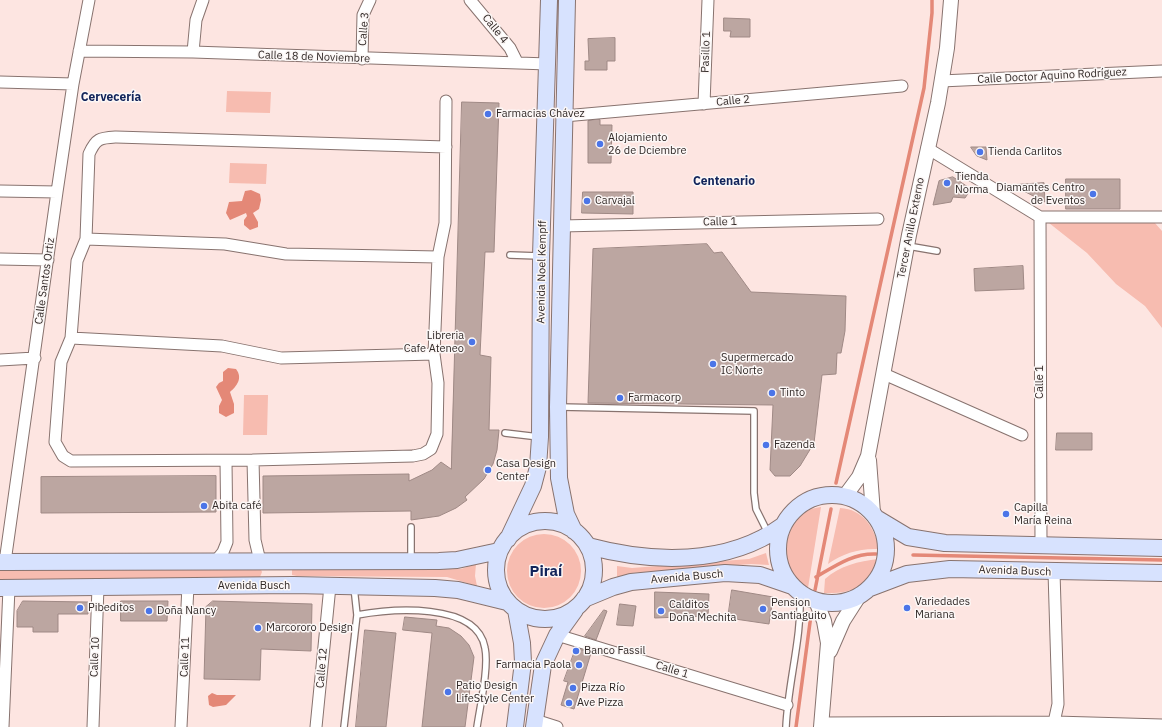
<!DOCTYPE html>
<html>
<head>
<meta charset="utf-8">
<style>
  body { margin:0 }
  canvas { display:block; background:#fde5e1 }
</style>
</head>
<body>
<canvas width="1162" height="727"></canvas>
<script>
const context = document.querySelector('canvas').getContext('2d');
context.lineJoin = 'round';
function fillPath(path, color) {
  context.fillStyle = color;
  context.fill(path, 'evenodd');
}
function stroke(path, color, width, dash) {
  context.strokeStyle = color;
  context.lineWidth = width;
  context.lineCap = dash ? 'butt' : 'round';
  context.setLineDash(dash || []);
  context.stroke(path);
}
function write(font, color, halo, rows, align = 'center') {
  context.font = font + ' "IBM Plex Sans",sans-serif';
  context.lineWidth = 3;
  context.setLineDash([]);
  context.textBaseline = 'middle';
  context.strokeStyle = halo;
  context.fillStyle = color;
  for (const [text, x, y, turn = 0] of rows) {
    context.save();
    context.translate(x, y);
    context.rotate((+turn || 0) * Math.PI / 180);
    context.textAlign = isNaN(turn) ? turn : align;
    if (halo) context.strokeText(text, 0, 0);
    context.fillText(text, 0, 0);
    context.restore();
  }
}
fillPath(new Path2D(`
  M227 91 271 92 270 113 226 112Z
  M230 163 267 164 266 184 229 183Z
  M1154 222 1162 231V328L1145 306 1116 284 1087 253 1049 223Z
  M244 395H268L267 435H243Z
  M821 507 808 588C778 575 780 524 809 510 812 508 817 508 821 507Z
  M840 508C863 509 875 528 879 549 860 548 843 553 828 564Z
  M507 571a37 37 0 1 1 74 0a37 37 0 1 1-74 0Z
  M766 553 769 565 751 564 632 573 617 577V566L632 568 749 559Z
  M878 559C871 587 851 594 824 593L825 579C839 566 859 561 878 559Z
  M476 564 475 576 477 586 447 577 297 576 292 575V570L461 569Z
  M260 567 262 572 260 577 0 580V570Z`), '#f7bcb0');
fillPath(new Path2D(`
  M251 190 260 194 261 200 259 209 253 213 258 222V227L250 230 244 225V220L247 216 246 213 230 220 226 213 229 202 242 201 245 191Z
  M228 368 236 369C243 378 237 386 230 392L234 404V413L226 417 219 413V406L222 400 216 387 219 383 223 381V372Z
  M212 693 217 695H236L226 705 213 707 209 705 208 696Z`), '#e48877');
stroke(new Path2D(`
  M836 483 924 88 932 13V0
  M913 555 1162 560
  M816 577C835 566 853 553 876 554
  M815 590 831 509
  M796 727 811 615`), '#e48877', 3.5);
const building = new Path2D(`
  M724 18 750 19V37H730L731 31H724Z
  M615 38V61H607V70H585V61H589L588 39Z
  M462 102 499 103 494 252H485L480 355 491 357 489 430H499L497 450 493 464 484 479 465 497 467 500 456 508 439 516 411 520V511L263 513V476L409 474V481L432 470 441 462 451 469Z
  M600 120V125H612L611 163H588V121Z
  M971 147H986L987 160 977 156Z
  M953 177 971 189 965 198 953 197 951 202 933 205 939 181Z
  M1066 179H1120V209H1066Z
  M1044 183 1045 202 1012 185Z
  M583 192H633V214L582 213Z
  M707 244 714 253 722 252 751 292 846 296 845 331 841 353H837L836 374 822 375 814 443 800 466 790 476H775L770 470 773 405 588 403 593 249Z
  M1023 266 1024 289 975 291 974 269Z
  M1057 433H1092V450H1056Z
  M216 476V512L41 513V477Z
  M732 590 773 597 769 624 728 618Z
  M655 592 709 594 708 616 655 618Z
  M23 601 88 602V614H58V632H33V627H17V611Z
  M121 601H168L167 621H121Z
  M213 601 312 604 311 651 261 649 260 680 204 679 206 607Z
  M620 604 636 606 633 626 617 625Z
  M604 610 607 611 596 640 585 636Z
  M405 617 437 620 436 626 449 628 461 636 469 645 474 657 465 727H422L432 633 403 630Z
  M365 630 396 633 386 727H356Z
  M576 648 591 653 574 709 561 705 568 682 564 681Z`);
fillPath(building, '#bca6a1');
stroke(building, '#9f8985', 1);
const service = new Path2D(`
  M908 246 937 251
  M510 255 539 256
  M560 407 754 411V493L756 509 768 533
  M505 433 539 437
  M411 560V527
  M354 587 357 615
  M344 727 357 615C390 609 477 601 485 648 489 668 480 706 477 727
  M786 727C788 682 802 638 800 593`);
const minor = new Path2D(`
  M470 0 510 48 517 62
  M79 51 193 52 548 64
  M193 52 196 20 203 0
  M362 59 363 15 370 0
  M941 81 1162 71
  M0 82 73 84
  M704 104 708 0
  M564 116 902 86
  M446 147 116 137C100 138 96 138 89 154L86 239 77 261 71 338 61 362 55 442 63 456 71 461 253 460 413 456 423 454 431 449 437 434 438 383 434 354 438 257 445 223 446 101
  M927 148 1040 217
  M0 191 57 192
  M1040 217 1041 546
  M1040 217H1162
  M561 226 878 219
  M86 239 225 244 286 254 438 257
  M0 259 48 260
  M71 338 222 346 281 358 434 354
  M0 360 35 358
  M884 374 1022 435
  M253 460 255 540 260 561
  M5 562 57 192 73 84 89 0
  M215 562 223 552 227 542 226 461
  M557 635 787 705
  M535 720 557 727
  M822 723 1055 722 1162 725
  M3 727 9 588
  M93 727 98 587
  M181 727 188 586
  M316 727 330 586
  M1053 727 1058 704 1054 572`);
const tertiary = new Path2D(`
  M869 460 873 513
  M845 496 859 477 868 456 909 235 938 103 947 48 951 0
  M816 601 824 621 828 643 821 727
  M830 651 843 621 859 596`);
const secondary = new Path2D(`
  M567 0 558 407 559 478 566 514 574 531
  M778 549a54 54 0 1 1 108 0a54 54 0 1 1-108 0Z
  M878 519 908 537 945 543 1162 548
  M496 570a49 49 0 1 1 98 0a49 49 0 1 1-98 0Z
  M508 539 533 486 538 467 540 437 541 256 549 0
  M588 546C651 563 727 566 782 526
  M0 562 439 561 457 560 499 551
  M0 588 293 585 435 588 458 590 507 602
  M870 588 907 574 950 569 1162 573
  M584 599 613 587 631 582 725 573 760 575 792 586
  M515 727 523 662 522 643 516 610
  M534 727 543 665 557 635 575 610`);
stroke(service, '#88736f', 8);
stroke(minor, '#88736f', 13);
stroke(tertiary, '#88736f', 16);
stroke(secondary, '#88736f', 18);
stroke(service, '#fff', 5.5);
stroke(minor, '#fff', 11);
stroke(tertiary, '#fff', 14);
stroke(secondary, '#d7e2fe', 16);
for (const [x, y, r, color] of [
  [488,114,4,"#4b75e8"],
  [600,144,4,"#4b75e8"],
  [980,152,4,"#4b75e8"],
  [947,183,4,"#4b75e8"],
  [1093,194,4,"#4b75e8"],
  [587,201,4,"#4b75e8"],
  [472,342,4,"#4b75e8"],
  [713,364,4,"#4b75e8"],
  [772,393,4,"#4b75e8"],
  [620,398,4,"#4b75e8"],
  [766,445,4,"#4b75e8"],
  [488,470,4,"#4b75e8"],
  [204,506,4,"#4b75e8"],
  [1006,514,4,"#4b75e8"],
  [80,608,4,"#4b75e8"],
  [907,608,4,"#4b75e8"],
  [763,609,4,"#4b75e8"],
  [149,611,4,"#4b75e8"],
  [661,611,4,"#4b75e8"],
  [258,628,4,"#4b75e8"],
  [576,651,4,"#4b75e8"],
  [579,665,4,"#4b75e8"],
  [573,688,4,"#4b75e8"],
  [448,692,4,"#4b75e8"],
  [569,703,4,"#4b75e8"]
]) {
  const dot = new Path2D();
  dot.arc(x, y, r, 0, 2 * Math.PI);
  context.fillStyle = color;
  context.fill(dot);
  stroke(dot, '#fcf7f6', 1.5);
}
write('11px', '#302826', '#fcf7f6', [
  ["Calle 3",364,29,-85],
  ["Calle 4",495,29,51],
  ["Pasillo 1",706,52,-88],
  ["Calle 18 de Noviembre",314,57,2],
  ["Calle Doctor Aquino Rodríguez",1052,76,-3],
  ["Calle 2",733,101,-5],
  ["Calle 1",720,222,-1],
  ["Tercer Anillo Externo",911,228,-79],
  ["Avenida Noel Kempff",542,272,-89],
  ["Calle Santos Ortiz",45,281,-82],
  ["Calle 1",1040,382,-90],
  ["Avenida Busch",1015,571,2],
  ["Avenida Busch",687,577,-5],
  ["Avenida Busch",254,586],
  ["Calle 10",95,657,-88],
  ["Calle 11",185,657,-88],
  ["Calle 12",322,668,-85],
  ["Calle 1",672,670,17]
]);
write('11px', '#302826', '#fcf7f6', [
  ["Farmacias Chávez",496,114],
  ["Alojamiento",608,138],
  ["26 de Dciembre",608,151],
  ["Tienda Carlitos",988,152],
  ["Tienda",955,177],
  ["Norma",955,190],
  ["Diamantes Centro",1085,188,"right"],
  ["de Eventos",1085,201,"right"],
  ["Carvajal",595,201],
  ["Libreria",464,336,"right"],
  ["Cafe Ateneo",464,349,"right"],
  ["Supermercado",721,358],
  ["IC Norte",721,371],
  ["Tinto",780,393],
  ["Farmacorp",628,398],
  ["Fazenda",774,445],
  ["Casa Design",496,464],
  ["Center",496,477],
  ["Abita café",212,506],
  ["Capilla",1014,508],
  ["María Reina",1014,521],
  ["Variedades",915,602],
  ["Mariana",915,615],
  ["Pension",771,603],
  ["Santiaguito",771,616],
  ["Calditos",669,605],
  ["Doña Mechita",669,618],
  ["Pibeditos",88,608],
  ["Doña Nancy",157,611],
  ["Marcororo Design",266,628],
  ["Banco Fassil",584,651],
  ["Farmacia Paola",571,665,"right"],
  ["Patio Design",456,686],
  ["LifeStyle Center",456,699],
  ["Pizza Río",581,688],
  ["Ave Pizza",577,703]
], 'left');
write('bold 12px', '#12245a', '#fcf7f6', [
  ["Cervecería",111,98],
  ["Centenario",724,182]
]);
write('bold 15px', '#12245a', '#fcf7f6', [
  ["Piraí",546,572]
]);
</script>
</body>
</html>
